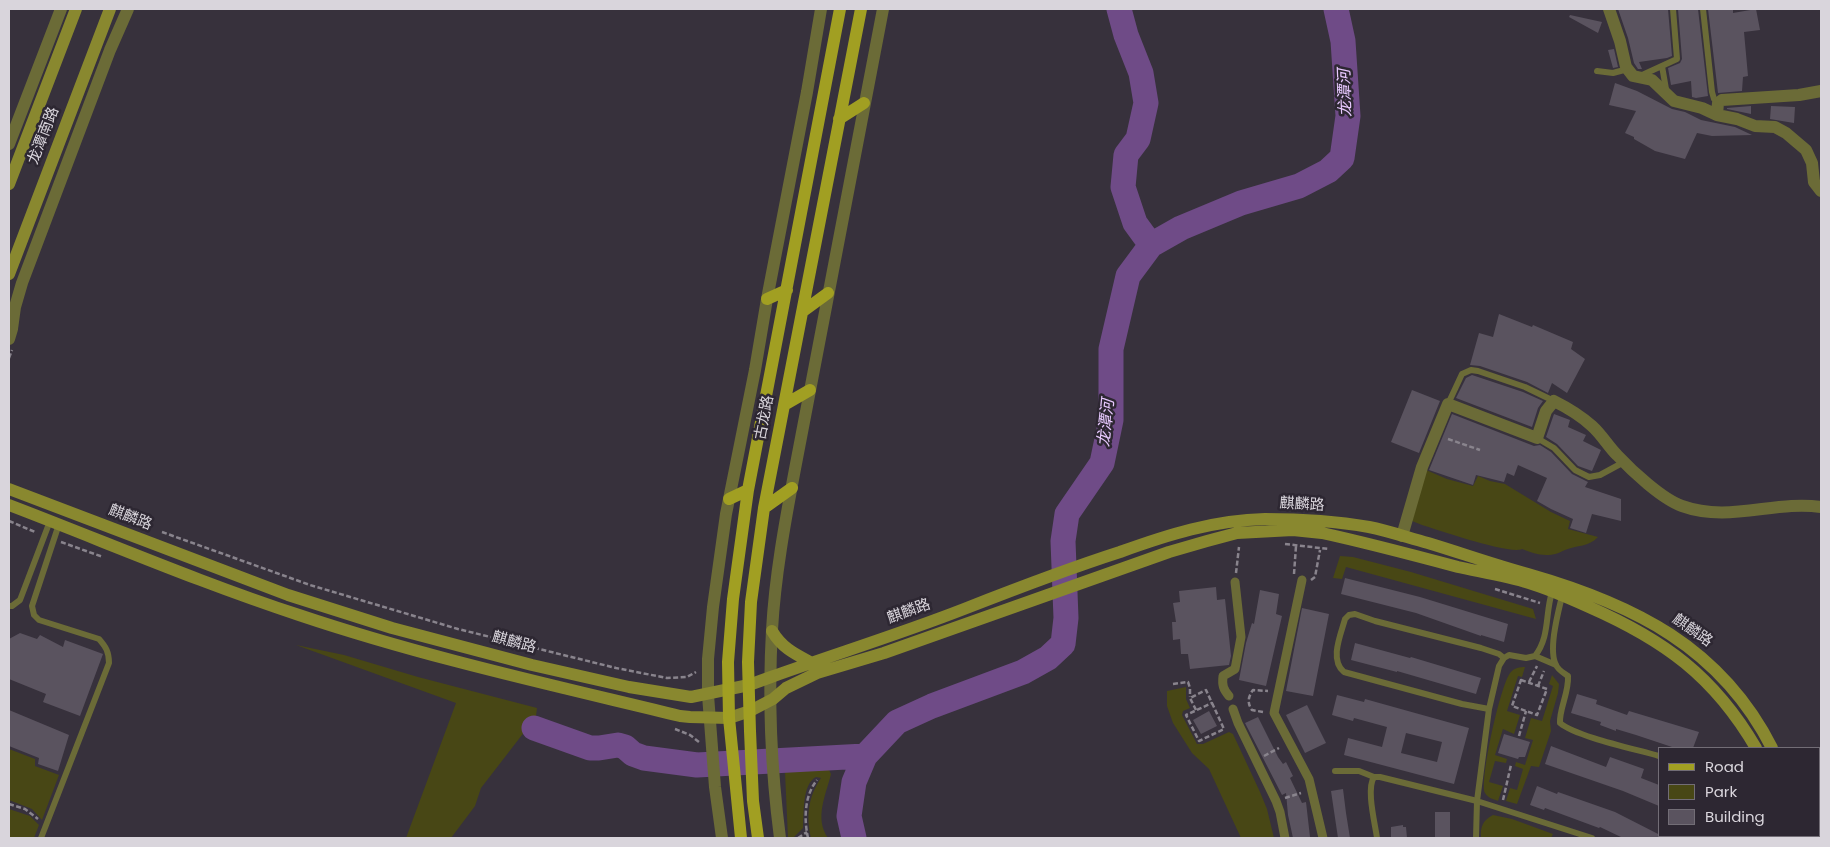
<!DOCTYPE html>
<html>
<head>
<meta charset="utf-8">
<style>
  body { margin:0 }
  #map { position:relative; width:1830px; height:847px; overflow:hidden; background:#37313c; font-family:Poppins,sans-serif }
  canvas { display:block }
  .frame { position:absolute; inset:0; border:10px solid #d9d5dc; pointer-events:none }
  .legend { position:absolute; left:1658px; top:747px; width:162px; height:90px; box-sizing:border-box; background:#2d2732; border:1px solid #726d76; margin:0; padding:6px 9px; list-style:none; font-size:15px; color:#d9d5dc }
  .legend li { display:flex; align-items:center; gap:10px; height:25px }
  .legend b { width:25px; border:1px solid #726d76 }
</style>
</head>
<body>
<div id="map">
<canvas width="1830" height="847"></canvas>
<div class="frame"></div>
<ul class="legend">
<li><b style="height:6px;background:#a19f22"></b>Road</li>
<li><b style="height:14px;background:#484715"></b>Park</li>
<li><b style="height:14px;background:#5a535f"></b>Building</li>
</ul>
</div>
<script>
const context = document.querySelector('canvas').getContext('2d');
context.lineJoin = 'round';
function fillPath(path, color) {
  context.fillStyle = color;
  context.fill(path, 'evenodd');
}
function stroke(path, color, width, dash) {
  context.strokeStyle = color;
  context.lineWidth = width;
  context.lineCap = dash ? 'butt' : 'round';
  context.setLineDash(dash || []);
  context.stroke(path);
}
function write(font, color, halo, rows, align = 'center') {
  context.font = font + ' Poppins,"Noto Sans SC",sans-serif';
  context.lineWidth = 5;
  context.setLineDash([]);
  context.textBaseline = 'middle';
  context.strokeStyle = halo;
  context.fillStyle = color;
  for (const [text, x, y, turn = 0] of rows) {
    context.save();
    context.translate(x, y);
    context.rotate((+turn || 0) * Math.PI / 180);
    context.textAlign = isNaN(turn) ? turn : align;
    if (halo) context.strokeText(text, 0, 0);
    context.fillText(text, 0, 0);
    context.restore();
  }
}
fillPath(new Path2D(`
  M1426 470 1447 479 1473 486 1478 476 1490 481 1505 484 1551 512 1570 521 1568 529 1598 537C1589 547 1577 545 1565 550 1559 553 1554 555 1546 555 1538 555 1530 552 1522 549 1511 555 1438 530 1422 525L1412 521Z
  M1340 556 1353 557 1411 572 1533 609 1536 619 1346 567 1342 579 1333 578Z
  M296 645 344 655 418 677 537 708 536 716 532 722 481 788 475 806 451 838H406L456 703Z
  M1525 667 1522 677 1518 676 1507 711 1520 715 1514 734 1503 729 1495 755 1507 759 1506 763 1495 761 1489 782 1503 786 1498 801C1493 799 1488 798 1485 793 1479 782 1501 681 1511 672 1514 668 1520 667 1525 667Z
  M1552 675 1559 684 1558 693 1550 721 1551 731 1539 767 1531 766 1517 804 1506 801 1510 788 1517 790 1523 769 1515 766 1516 762 1525 765 1533 740 1525 738 1531 718 1542 721 1553 686 1549 684Z
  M1186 687V699L1190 708 1183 711 1182 715 1197 744H1203L1229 732 1233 734 1260 792 1267 809 1274 838H1241L1209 769 1192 753 1173 723 1167 706V691Z
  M9 749 35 759V766L59 775 42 820 32 809 9 800Z
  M827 766 831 774C826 795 814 818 828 838H811C806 816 808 797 821 778L816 777C802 784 804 814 803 828L793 838H788L785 772 789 769Z
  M9 809 30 816 39 825 34 838 9 837Z
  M1493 815 1512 819 1553 834 1551 838H1481C1480 827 1483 820 1493 815Z`), '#484715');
stroke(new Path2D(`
  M1119 9 1126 35 1141 73 1146 103 1138 139 1126 155 1123 187 1135 223 1151 245
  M534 728 590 748H599L618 745 625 747 633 754 644 758 697 765 865 756
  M854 838 849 816 854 782 865 756 897 722 932 706 1023 672 1048 658 1063 644 1066 618 1063 541 1067 514 1102 463 1111 420V349L1128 276 1151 245 1181 228 1241 203 1299 186 1328 171 1342 158 1348 116 1343 41 1336 9`), '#6f4b87', 25);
fillPath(new Path2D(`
  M1618 9H1668L1672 56 1667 58 1639 62 1642 69H1638L1634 63 1628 38Z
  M1678 9H1698L1708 96 1696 98 1692 97 1691 81 1671 85 1668 68 1680 63 1682 59Z
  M1708 9H1733V13L1756 9 1760 30 1744 32 1748 76 1743 77 1742 91 1718 93Z
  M1570 15 1602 22 1598 33 1569 17Z
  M1614 49 1618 67 1613 68 1608 50Z
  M1615 83 1637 91 1672 109 1685 112 1701 120 1735 127 1752 135 1712 136 1697 133 1685 159 1655 151 1634 139V137L1625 133 1636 111 1609 105Z
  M1751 106V114L1727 109V108Z
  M1771 106 1795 107 1794 123 1770 119Z
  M1499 314 1532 327 1533 325 1573 342 1571 349 1585 359 1567 393 1552 383 1548 393 1527 382 1480 366 1470 365 1479 333 1493 337Z
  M1472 375 1523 392 1543 401 1538 408 1532 427 1456 398 1466 378Z
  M1412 390 1440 401 1419 453 1391 442Z
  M1452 414 1534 446 1540 445 1551 452 1572 474 1588 482 1585 487 1621 499V521L1592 514 1586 533 1570 528 1573 519 1551 509 1537 501 1547 478 1518 465 1514 476 1507 473 1504 482 1476 475 1473 485 1429 470Z
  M1554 414 1570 420 1568 427 1586 435 1583 441 1601 450 1592 471 1578 466 1557 444 1546 437Z
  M1345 578 1420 597 1508 624 1504 642 1481 635V636L1416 613 1341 594Z
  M1216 587 1217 600 1225 599 1231 656 1229 665 1190 669 1188 654H1181L1180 639 1173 640 1172 622H1176L1173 603 1180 602 1179 591Z
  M1260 590 1279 594 1276 614 1282 616 1266 686 1239 680 1246 643 1252 623 1254 624Z
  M1302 608 1329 614 1313 696 1286 691Z
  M20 633 37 639 40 635 63 647 65 640 103 654 80 716 43 702 46 694 9 679V639Z
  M1355 643 1410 658 1411 657 1481 678 1476 694 1397 671V672L1351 660Z
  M1577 694 1597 700 1596 704 1627 715 1629 711 1699 732 1693 748H1675L1636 735 1616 729V731L1600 725 1601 722 1571 713Z
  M1337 695 1364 702 1365 699 1469 728 1454 784 1344 755 1348 738 1382 747 1387 727 1354 718 1353 721 1332 715ZM1406 733 1442 742 1437 762 1401 753Z
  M1307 705 1326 743 1305 753 1286 715Z
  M9 710 69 735 58 771 38 764 39 758 9 746Z
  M1209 711 1217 726 1201 734 1193 720Z
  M1258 717 1278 757 1283 764 1286 762 1293 776 1290 778 1302 803 1306 802 1310 837 1293 838 1288 815 1286 793 1282 795 1245 723Z
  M1504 734 1530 742 1525 757H1519L1518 759 1498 753Z
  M1551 746 1606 767 1610 757 1644 769 1641 778 1659 785V806L1623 791 1545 764Z
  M1537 786 1557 794 1558 792 1615 812 1666 838H1623L1600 827 1599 828 1545 808 1544 810 1530 805Z
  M1343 789 1346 813 1350 838H1338L1331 791Z
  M1435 812H1450V838H1435Z
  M1403 825V827H1406L1407 838H1391V827Z`), '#5a535f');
stroke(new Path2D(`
  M9 358 12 350
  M1448 439 1480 450
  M9 521 35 532
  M162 532 310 585 458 629 616 668 667 678 687 677 696 672
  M61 542 103 557
  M1285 544 1329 549
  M1236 573 1239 547
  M1294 574 1296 546
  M1311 580 1315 577 1320 550
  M1495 589 1540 603
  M1521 680 1547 689 1537 715 1512 706Z
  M1529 682 1537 666
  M1173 684 1188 682 1190 688V697
  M1538 686 1544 671
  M1212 703 1224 729 1199 741 1186 715Z
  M1196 710 1190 698 1206 690 1212 703
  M1263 712 1252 710C1247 703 1248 697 1253 690L1268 691
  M675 729 690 735 699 742
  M1519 736 1526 711
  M1264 756 1279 748
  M1285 798 1301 793
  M1503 800 1511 765
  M9 804 25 809 38 819
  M798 838 807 832
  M808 838C804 820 804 796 817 780`), '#89848d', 2.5, [5, 2.5]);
stroke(new Path2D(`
  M1703 9 1712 92 1714 99 1718 103
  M1662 66 1666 89 1665 92
  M1597 71 1613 73 1624 70 1626 67
  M1640 76 1677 59 1673 9
  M1448 404 1462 374 1471 370 1478 371 1525 387 1554 401
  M1537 438 1554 448 1575 470 1589 477 1600 475 1624 462
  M1562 596C1558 613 1548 650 1556 665 1558 670 1564 673 1568 676 1569 693 1559 709 1560 723 1577 737 1635 749 1659 756
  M9 606H12L20 600 50 521
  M1535 656 1556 665
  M1489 709 1462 704 1344 672C1329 660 1341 634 1345 619L1349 615 1355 614 1375 621 1481 648 1499 654 1504 658
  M1335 771H1359L1374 777
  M1718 836 1719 838
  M41 838 109 663C109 652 106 647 99 639L39 620 34 615 32 606 59 524
  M1377 838C1375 823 1366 789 1374 777H1380L1477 801 1489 709 1499 666 1504 658 1509 655 1526 658 1535 656C1550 637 1545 614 1552 592
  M1476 838 1477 801 1592 838`), '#6b6b37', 6);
stroke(new Path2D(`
  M1302 580 1274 713 1309 779 1323 838
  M1229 696C1223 689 1222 685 1223 676L1235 669 1241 637 1235 582
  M1233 709 1238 723 1276 801 1280 812 1285 838`), '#6b6b37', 9);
stroke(new Path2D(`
  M1609 9 1620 41 1626 67 1633 76 1652 80 1674 101 1702 108 1717 115 1737 119 1755 126 1775 127 1786 133 1806 150 1812 163 1814 182 1821 191
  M1717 115 1718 103 1722 100 1799 95 1821 91
  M9 144 61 9
  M9 339 12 329 15 307 22 283 110 50 128 9
  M1402 536 1422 467 1448 404 1537 438 1546 411 1554 401C1568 408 1581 416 1592 426 1602 435 1608 446 1617 455 1632 471 1662 499 1682 506 1729 523 1775 500 1821 507
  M722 838 715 787 708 695V659L713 607 726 514 755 370 767 299 807 92 821 9
  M780 838C771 769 768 700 772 630 775 576 785 522 795 469L883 9`), '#6b6b37', 12);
stroke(new Path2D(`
  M9 184 76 9
  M9 274 110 9
  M9 489 288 595 392 628 532 665 629 687 691 697 749 685 771 677C835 654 900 634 964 609 1015 589 1067 569 1120 552 1167 535 1214 520 1265 519 1299 519 1335 521 1369 527 1389 531 1409 538 1428 543 1461 553 1495 565 1528 574 1633 604 1721 647 1772 748
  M9 505C106 542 201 583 299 615 424 657 552 685 680 716L690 717 729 718 750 711 773 699 786 688 817 673 884 653 1169 552 1207 541 1237 533 1293 530 1322 533C1368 543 1413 555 1458 567 1481 572 1506 576 1529 583 1549 589 1569 598 1589 607 1664 640 1714 676 1756 748
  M772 631C782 648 795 654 812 663
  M1794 836 1795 838
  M1809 836V838`), '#89882f', 12);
stroke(new Path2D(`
  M839 119 864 103
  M767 299 787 290
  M802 312 828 293
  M784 405 810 390
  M729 499 748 490
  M764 508 792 488
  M741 838 729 718 728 662 733 599 748 490 840 9
  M758 838 753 801 750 731 748 662 751 602 764 508 861 9`), '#a19f22', 12);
write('15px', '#d9d5dc', '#2d2732', [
  ["龙潭南路",44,136,-69],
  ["古龙路",765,418,-79],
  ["麒麟路",1302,505,3],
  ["麒麟路",130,518,21],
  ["麒麟路",909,612,-20],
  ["麒麟路",1692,631,35],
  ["麒麟路",514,643,15]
]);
write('italic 16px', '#e8c9ff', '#2d2732', [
  ["龙潭河",1346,93,-92],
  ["龙潭河",1107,423,-84]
]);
</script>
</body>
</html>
